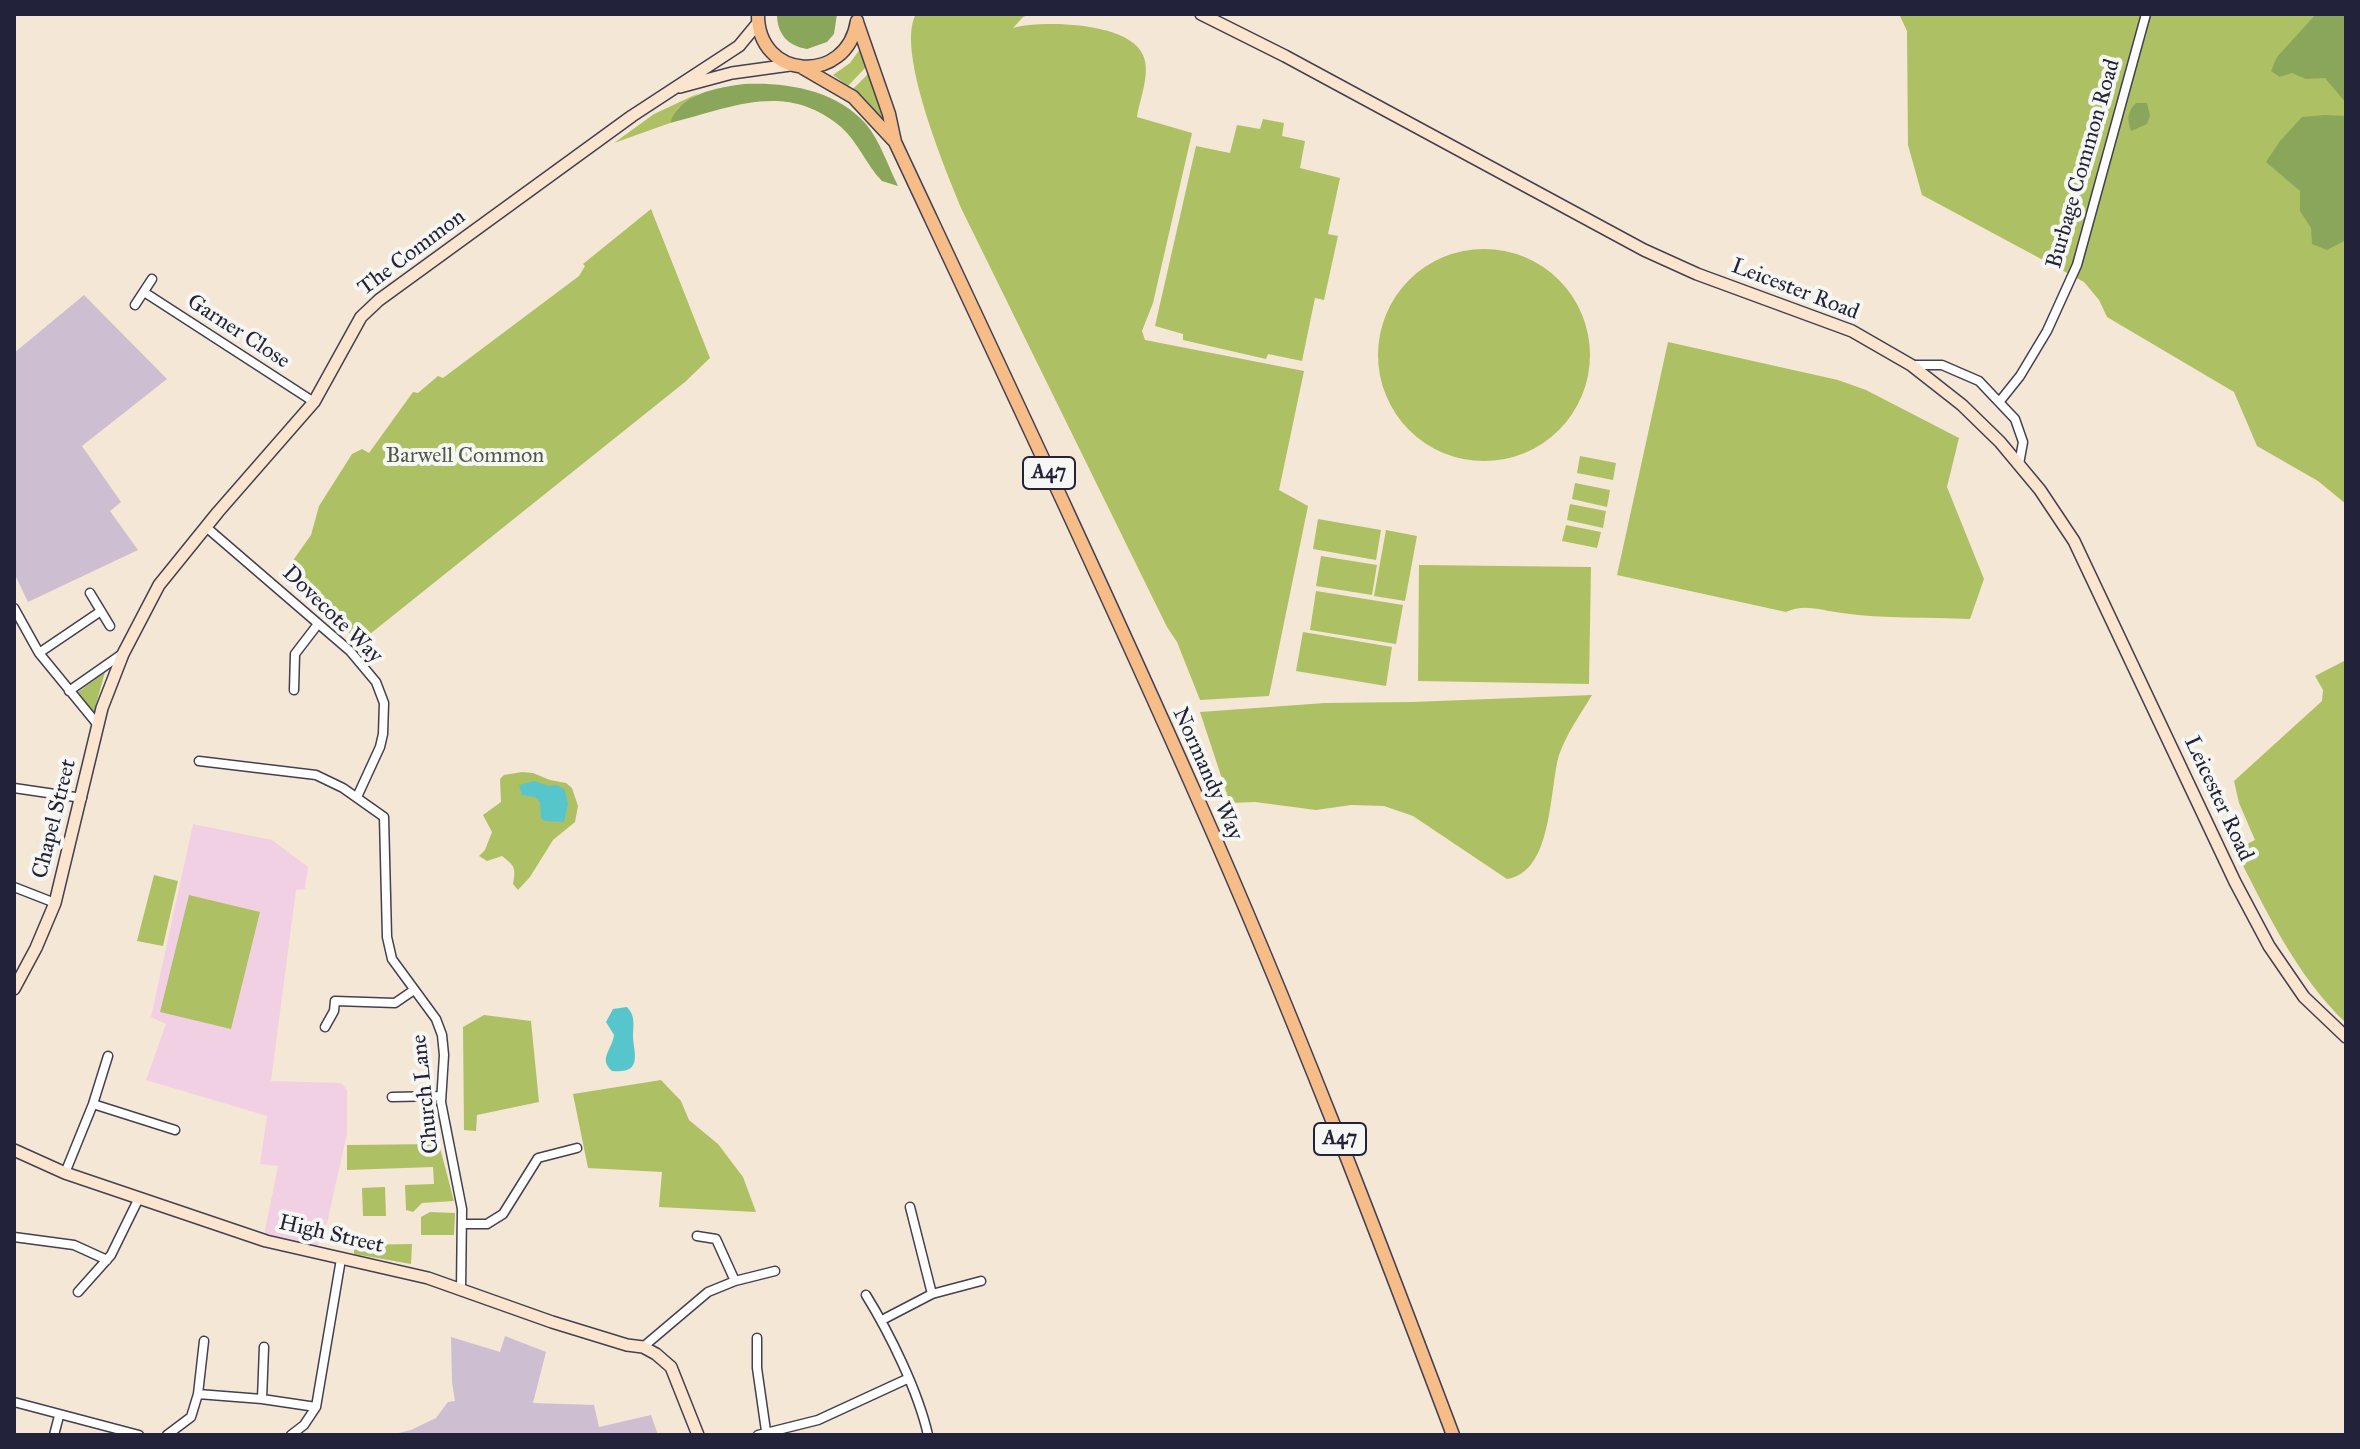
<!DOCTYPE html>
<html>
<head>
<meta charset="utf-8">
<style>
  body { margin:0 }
  #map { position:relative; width:2360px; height:1449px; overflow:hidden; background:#f5e7d5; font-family:"IM FELL Great Primer",serif }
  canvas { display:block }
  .frame { position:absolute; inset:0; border:16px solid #22223b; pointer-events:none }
</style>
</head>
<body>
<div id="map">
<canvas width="2360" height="1449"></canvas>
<div class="frame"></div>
</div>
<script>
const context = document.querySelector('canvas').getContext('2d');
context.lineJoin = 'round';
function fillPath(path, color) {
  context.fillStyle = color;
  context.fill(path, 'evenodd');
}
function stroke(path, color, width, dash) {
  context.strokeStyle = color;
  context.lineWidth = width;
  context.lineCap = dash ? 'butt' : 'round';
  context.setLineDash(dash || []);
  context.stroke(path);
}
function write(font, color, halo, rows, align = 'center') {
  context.font = font + ' "IM FELL Great Primer",serif';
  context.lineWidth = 8;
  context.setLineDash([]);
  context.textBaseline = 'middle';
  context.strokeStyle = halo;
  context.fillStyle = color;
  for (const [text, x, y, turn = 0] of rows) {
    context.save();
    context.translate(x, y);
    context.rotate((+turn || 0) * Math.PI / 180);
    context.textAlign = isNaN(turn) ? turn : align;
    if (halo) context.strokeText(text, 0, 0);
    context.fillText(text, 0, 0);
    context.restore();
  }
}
fillPath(new Path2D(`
  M193 824 272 840 308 867 305 889 296 890 271 1081 341 1083 347 1090V1134L325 1232H322L317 1246 264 1235 278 1166 260 1164 267 1116 146 1080 166 1024 151 1017Z`), '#f1d0e3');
fillPath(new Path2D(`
  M84 295 167 379 82 446 121 502 110 511 138 550 28 602 14 573V353Z
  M505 1336 546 1352 533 1403 594 1405 599 1427 651 1415 658 1435H390L411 1430 436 1418 448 1402 455 1401 452 1382 451 1337 500 1352Z`), '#cebed1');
fillPath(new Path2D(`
  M916 14H1031L1023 17 1013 28C1042 20 1129 22 1143 55 1151 73 1140 98 1137 117L1192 133 1153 303 1142 331 1145 340 1304 371 1279 490 1308 506 1269 696 1200 700 1177 642 1167 627 962 210C946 171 895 50 916 14Z
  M1899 14H2346V504L2318 481 2257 446 2234 392 2107 317 2099 300 2084 282 1922 195 1908 145 1907 31Z
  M860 49 867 66 848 86 833 75 850 63Z
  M869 73 884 116 881 118 852 90Z
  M699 93 678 108 670 123 614 143 654 114Z
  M1263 119 1284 123 1282 136 1305 141 1300 168 1340 178 1328 234 1338 236 1324 300 1315 298 1302 361 1268 354 1266 359 1183 340V334L1155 326 1196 146 1230 153 1237 125 1260 129Z
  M651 209 710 358 685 382 360 642 282 576 311 535 319 506 352 454 362 449 369 453 413 392 418 393 438 376 443 378 579 276 585 266 583 264Z
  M1378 355a106 106 0 1 1 212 0a106 106 0 1 1-212 0Z
  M1668 342 1838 380 1866 390 1959 438 1947 487 1984 579 1970 619C1928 617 1884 619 1842 613 1821 611 1806 603 1786 612L1617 575Z
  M1580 456 1616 463 1613 480 1577 473Z
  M1575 483 1610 490 1607 507 1572 499Z
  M1570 504 1606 511 1603 528 1567 520Z
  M1318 519 1381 530 1376 560 1313 549Z
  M1566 525 1601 532 1597 548 1562 541Z
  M1386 530 1417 536 1405 601 1374 596Z
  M1321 556 1377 565 1372 595 1316 586Z
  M1419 565 1591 567 1589 684 1418 681Z
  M1316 591 1403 605 1396 644 1310 630Z
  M1303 632 1392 647 1386 686 1296 671Z
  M2346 660V1023C2295 974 2267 912 2235 850L2255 840 2239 803 2234 781 2322 701 2323 690 2315 676Z
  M105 672 94 712 77 693Z
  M1592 695C1580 715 1567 733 1559 755 1549 790 1553 872 1507 879L1413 816 1384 806 1351 805 1316 810 1255 802 1230 803 1200 712 1325 703 1412 702Z
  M522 772 533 773 550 780 566 783 572 788 578 806 575 822 553 840 530 877 518 890 513 884C516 868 515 866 502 856L487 861 479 856 485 850 492 832 483 815 501 802 500 779 504 775Z
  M154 875 178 881 163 946 137 941Z
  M189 895 260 912 231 1029 160 1012Z
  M484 1015 531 1021 539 1102 477 1115 476 1131 464 1130 463 1027Z
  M661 1080 681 1101 689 1120 718 1144 743 1177 756 1212 659 1207 662 1172 588 1168 573 1094Z
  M439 1144 454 1201 422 1203 413 1212 406 1210 405 1185 434 1184 433 1167 347 1170V1145Z
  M385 1187 386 1216H363L362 1188Z
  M430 1212 455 1213 454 1235H421V1217Z
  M412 1244 411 1264 354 1254V1245Z`), '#aec064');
fillPath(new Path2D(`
  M777 14H837L834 34 827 42 807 49C788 46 777 34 777 14Z
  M2316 14H2346V103L2325 78 2306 79 2292 73 2280 77 2271 71 2277 57Z
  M744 84C787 82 836 90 866 124 880 141 888 166 898 186L882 181C866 165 859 143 841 127 786 80 730 108 670 123 680 93 717 88 744 84Z
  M2147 103 2150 116 2147 124 2131 131C2127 119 2127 112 2136 103Z
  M2325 115 2346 116V240L2327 250 2312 244 2311 228 2300 211V191L2266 162 2280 141 2302 117Z`), '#8aa65a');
fillPath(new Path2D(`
  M534 781 549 786 557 785 565 790 568 804 564 822 545 821 541 818 540 802 535 797 522 795 519 785Z
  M627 1007C636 1016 633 1026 633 1037 634 1054 643 1074 612 1071 598 1059 612 1050 614 1035L606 1022 613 1009Z`), '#57c5cc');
const street = new Path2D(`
  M144 292 314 402
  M135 305 152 279
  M1912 365H1942L1979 381 2015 419 2023 442 2019 464
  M2000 401 2020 376 2047 331 2077 265 2146 14
  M206 527 350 651 376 682 384 703 383 734 380 747 357 797
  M90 593 110 626
  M14 608 39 653 98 725
  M39 653 101 611
  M294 690 295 654 318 624
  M69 691 122 654
  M199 761 316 775 343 788 384 817 387 937 392 959 436 1019 442 1035 444 1055 441 1102 462 1209 461 1291
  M14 788 82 798
  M14 887 55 903
  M325 1027 334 1011 335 1001 395 1003 414 990
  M392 1097 441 1096
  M93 1104 175 1130
  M65 1173 93 1104 108 1056
  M910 1207 932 1294
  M463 1224H487L503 1214 538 1158 577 1148
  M697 1236 716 1239 735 1281
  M14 1237 74 1245 107 1260
  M78 1292 111 1255 139 1198
  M866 1295C890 1334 918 1391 928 1435
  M882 1320 932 1294 981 1281
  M757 1338V1368L766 1431
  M643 1347 708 1292 735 1281 775 1271
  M198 1394 262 1399 316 1407
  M262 1399 264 1347
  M14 1402 139 1435
  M54 1435 59 1416
  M167 1435 191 1417 198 1394 204 1341
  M291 1435 304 1425 316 1407 341 1259
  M758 1435 818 1420 907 1379`);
const secondary = new Path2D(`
  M1201 14 1285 56 1644 250 1697 274 1852 331 1911 365 1962 405 2000 442 2040 490 2074 541 2235 882 2269 946 2304 997 2346 1037
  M680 87 732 73 790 65
  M14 989 36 948 55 903 102 708 123 654 159 585 218 512 314 402 361 317 379 300 632 116 739 46 758 23
  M14 1150 65 1173 266 1241 428 1278 552 1322 627 1345 643 1347 656 1354 671 1367 698 1435`);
const primary = new Path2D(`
  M758 14C757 80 847 86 857 21
  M857 22 889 114 895 142C998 362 1102 582 1200 804 1292 1011 1373 1223 1453 1435
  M803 68 853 97 893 140`);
stroke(street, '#424052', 11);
stroke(secondary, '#424052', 14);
stroke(primary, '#424052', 15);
stroke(street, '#fff', 8);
stroke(secondary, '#fce5cf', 11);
stroke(primary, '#f7bd88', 12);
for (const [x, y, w] of [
  [1049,473,52],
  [1340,1139,52]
]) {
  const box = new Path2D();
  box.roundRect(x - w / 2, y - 16, w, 32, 6);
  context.fillStyle = '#f6f6f2';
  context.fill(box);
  stroke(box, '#22223b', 2);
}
write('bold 20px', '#22223b', null, [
  ["A47",1049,473],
  ["A47",1340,1139]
]);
write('22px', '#22223b', '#f6f6f2', [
  ["Burbage Common Road",2084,164,-74],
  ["The Common",412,253,-37],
  ["Leicester Road",1795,290,21],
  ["Garner Close",238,332,33],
  ["Dovecote Way",332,615,44],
  ["Normandy Way",1207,774,66],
  ["Leicester Road",2218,799,65],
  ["Chapel Street",55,819,-76],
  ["Church Lane",426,1094,-96],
  ["High Street",331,1235,13]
]);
write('22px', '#535949', '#f6f6f2', [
  ["Barwell Common",465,457]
]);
</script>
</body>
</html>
